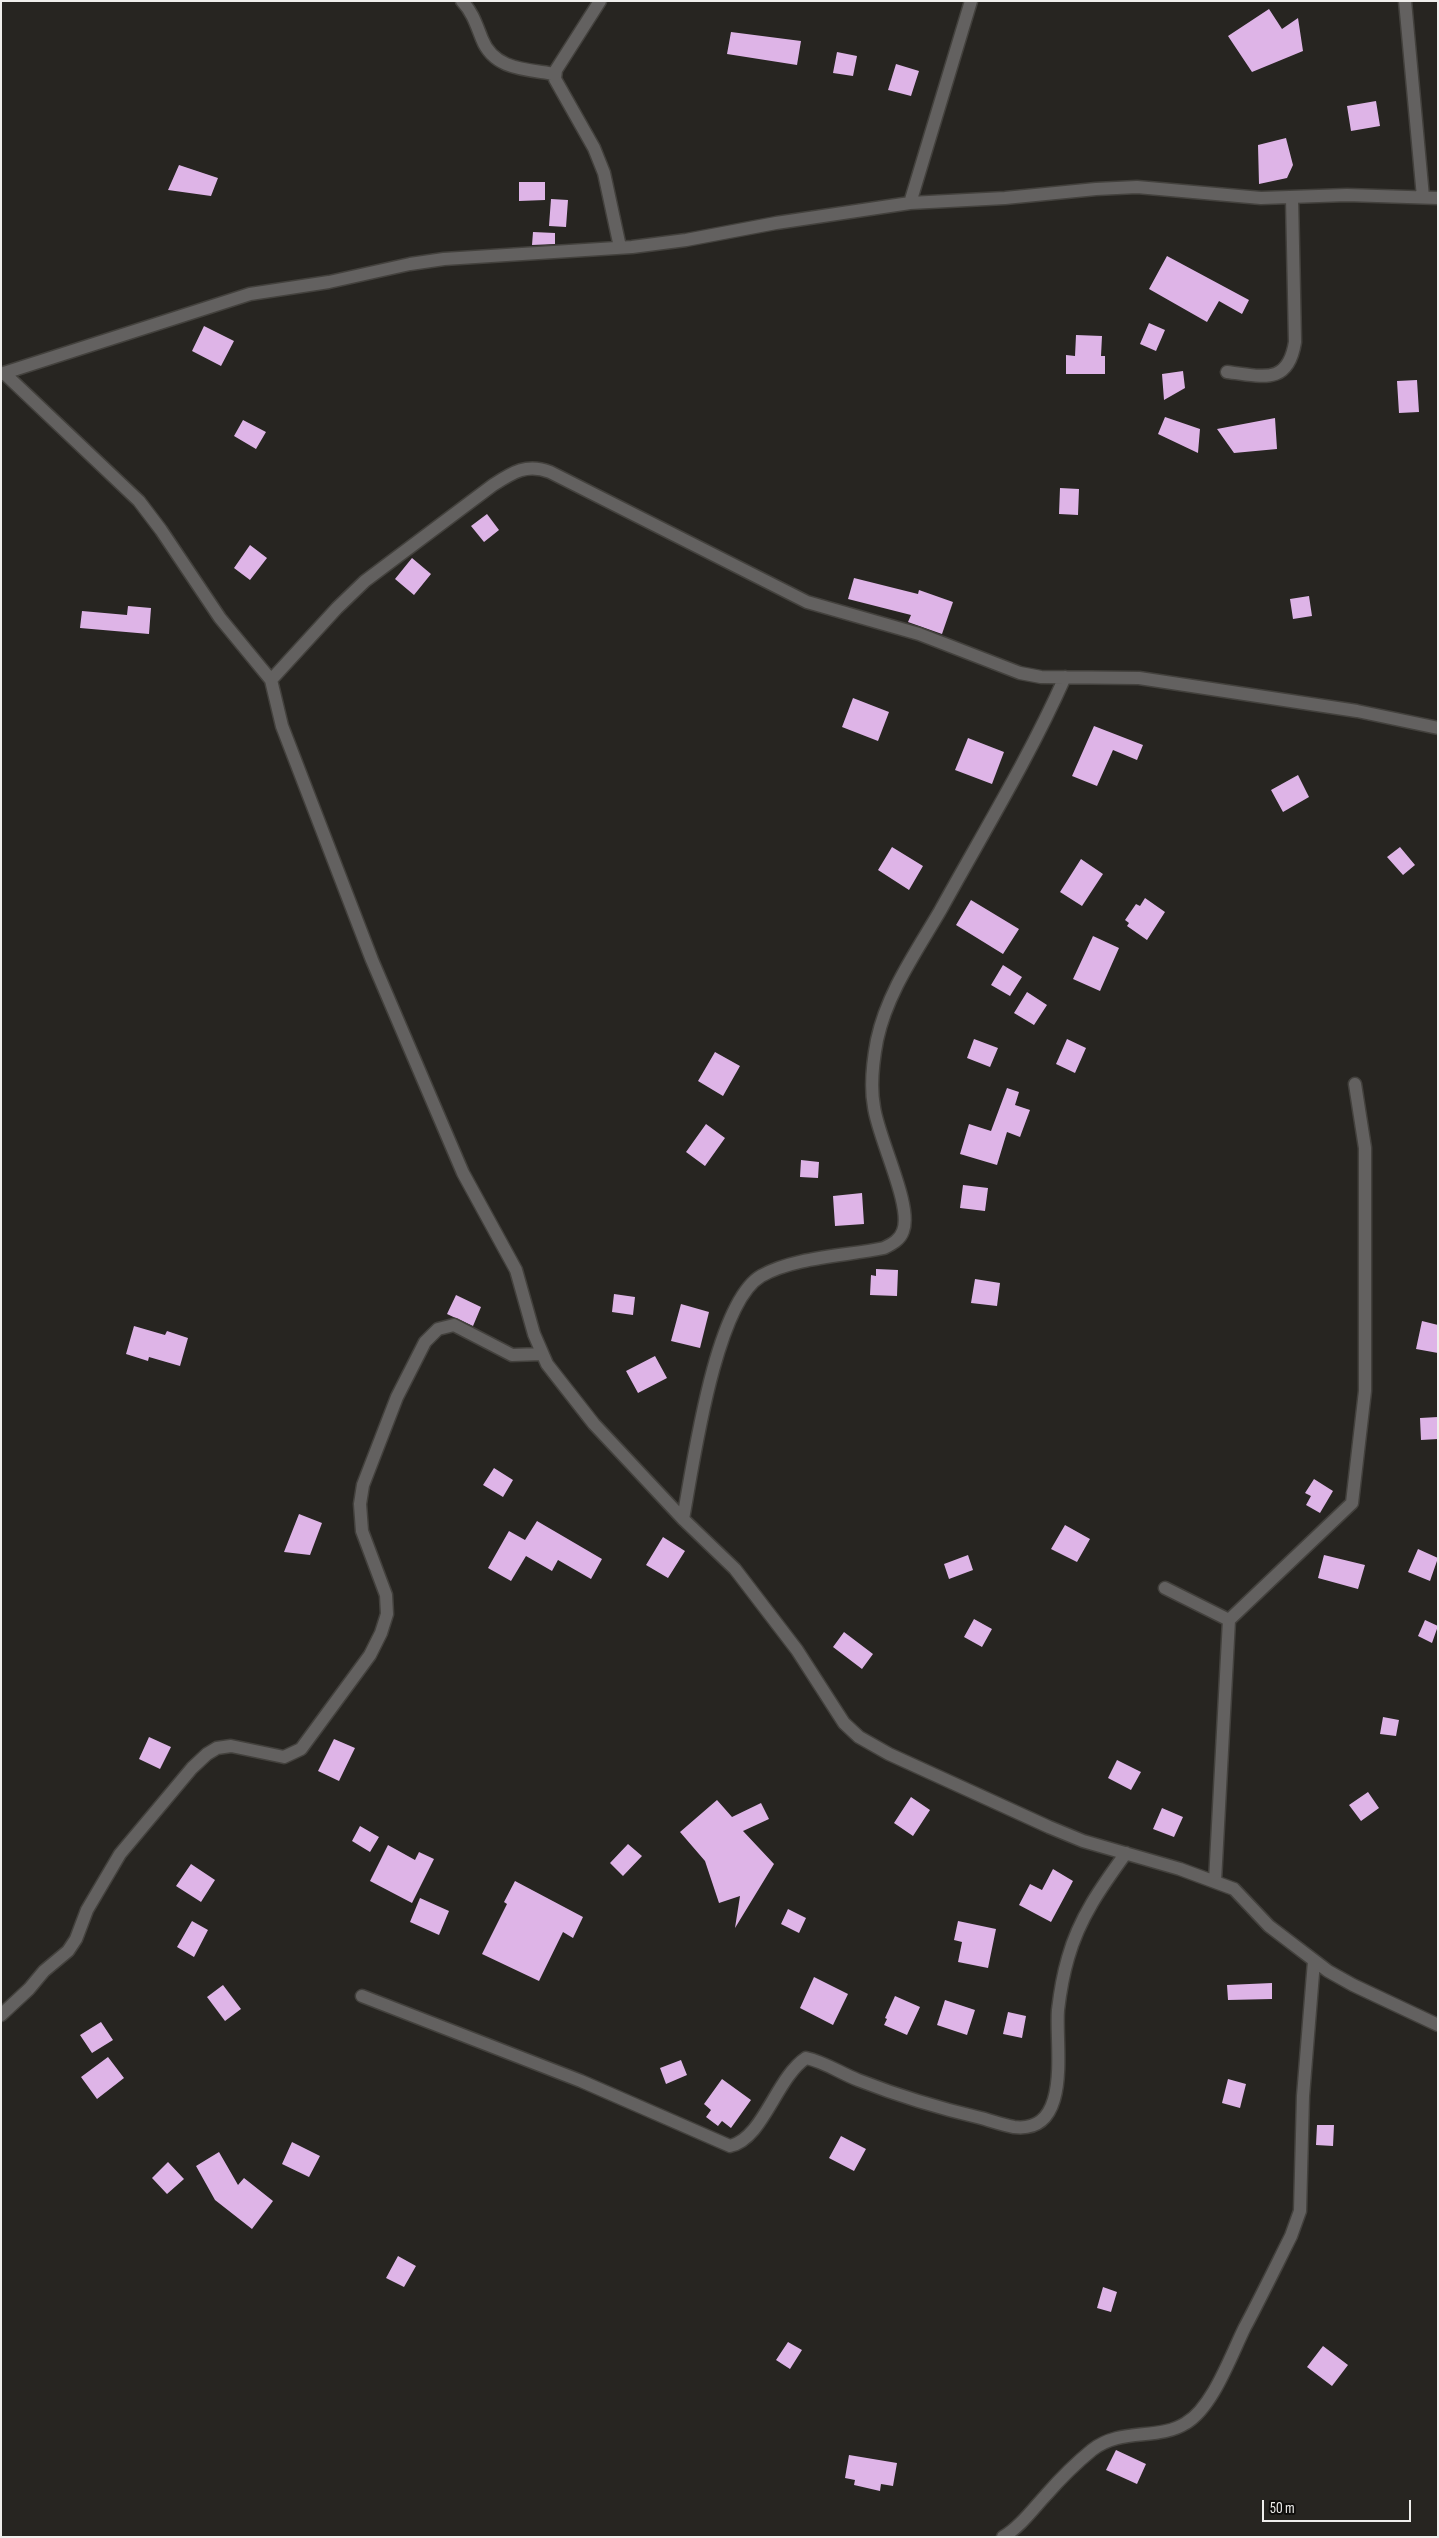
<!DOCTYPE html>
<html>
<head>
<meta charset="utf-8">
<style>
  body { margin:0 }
  #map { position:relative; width:1439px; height:2538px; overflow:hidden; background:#272521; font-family:"Sofia Sans Condensed",sans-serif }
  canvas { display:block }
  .frame { position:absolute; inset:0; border:2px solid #efeeec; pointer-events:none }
  .scale { position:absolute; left:1262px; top:2500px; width:149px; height:22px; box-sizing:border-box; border:2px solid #efeeec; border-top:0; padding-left:6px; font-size:15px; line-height:18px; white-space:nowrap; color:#efeeec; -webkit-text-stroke:4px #0f0e0c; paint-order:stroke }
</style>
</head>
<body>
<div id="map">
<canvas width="1439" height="2538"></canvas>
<div class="frame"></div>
<div class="scale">50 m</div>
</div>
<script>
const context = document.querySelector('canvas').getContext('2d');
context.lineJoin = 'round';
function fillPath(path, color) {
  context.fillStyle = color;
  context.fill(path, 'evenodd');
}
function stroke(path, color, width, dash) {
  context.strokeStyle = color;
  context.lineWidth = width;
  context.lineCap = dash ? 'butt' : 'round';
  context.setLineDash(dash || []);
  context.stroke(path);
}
fillPath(new Path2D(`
  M1269 9 1282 29 1298 18 1303 51 1252 72 1228 36Z
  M731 32 801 41 797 65 727 54Z
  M837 52 857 56 853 76 833 73Z
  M896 64 919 71 911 96 888 90Z
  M1376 101 1380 126 1351 131 1347 106Z
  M1286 138 1293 165 1287 178 1259 184 1258 145Z
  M179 165 218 178 211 196 168 190Z
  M519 182H545V200L519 201Z
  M551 199 568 200 566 227 549 226Z
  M533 232 555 233V244L532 245Z
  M1167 256 1249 300 1242 314 1219 301 1207 322 1149 289Z
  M1149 323 1165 330 1156 351 1140 344Z
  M204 326 234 341 221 366 192 351Z
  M1076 335 1102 336 1101 356H1105V374H1066V355L1075 356Z
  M1183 371 1185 388 1164 400 1162 374Z
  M1417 380 1419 412 1399 413 1397 381Z
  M1165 417 1200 429 1198 453 1158 434Z
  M1275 418 1277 449 1234 453 1217 429Z
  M243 420 266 432 256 449 234 436Z
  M1060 488 1079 489 1078 515 1059 514Z
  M487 514 499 530 484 542 471 526Z
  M250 545 267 558 250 580 234 568Z
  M412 558 431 574 414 595 395 579Z
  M854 578 918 594 919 590 953 602 942 634 908 622 911 615 848 599Z
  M1309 596 1312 616 1293 619 1290 599Z
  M128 606 151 608 149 634 80 628 82 611 127 615Z
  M853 698 889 712 878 741 842 727Z
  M1094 726 1143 745 1137 760 1113 750 1097 786 1072 776Z
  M968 738 1004 752 992 784 955 770Z
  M1298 775 1309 797 1283 812 1271 790Z
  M892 847 923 866 909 890 878 870Z
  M1400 847 1415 865 1403 875 1387 857Z
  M1081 859 1103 874 1082 906 1060 892Z
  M1145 898 1165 912 1147 940 1127 926 1129 923 1125 920 1136 904 1140 906Z
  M971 900 1019 929 1003 954 956 925Z
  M1093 936 1119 948 1100 991 1073 979Z
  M1003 965 1022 977 1010 996 991 985Z
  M1027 992 1047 1005 1034 1025 1014 1013Z
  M974 1039 998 1048 990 1067 967 1058Z
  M1067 1039 1086 1048 1075 1073 1056 1064Z
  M715 1052 740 1066 723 1096 698 1081Z
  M1007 1088 1019 1092 1015 1105 1030 1110 1020 1137 1007 1132 997 1165 960 1154 969 1124 991 1131Z
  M706 1124 725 1138 705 1166 686 1152Z
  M801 1160 819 1162 818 1178 800 1177Z
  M963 1185 988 1188 985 1211 960 1208Z
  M862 1193 864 1224 835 1226 833 1196Z
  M876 1269 898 1270 897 1296 870 1295 871 1275 876 1276Z
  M975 1279 1000 1283 997 1306 971 1303Z
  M614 1294 635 1297 633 1315 612 1312Z
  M456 1295 481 1307 473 1326 447 1314Z
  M681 1304 709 1312 700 1348 671 1341Z
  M1422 1321 1438 1325V1353L1416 1349Z
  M134 1326 165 1335 167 1331 188 1338 180 1366 149 1357 148 1361 126 1354Z
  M655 1356 667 1378 638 1393 626 1371Z
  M1438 1417V1439L1421 1440 1420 1418Z
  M494 1468 513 1480 503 1497 483 1485Z
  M1314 1479 1333 1491 1320 1513 1306 1505 1311 1496 1305 1493Z
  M299 1514 322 1523 310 1555 284 1552Z
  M537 1521 602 1559 591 1579 558 1560 552 1571 526 1556 511 1581 488 1568 509 1531 525 1540Z
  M1065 1525 1090 1539 1077 1562 1051 1549Z
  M663 1537 685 1551 668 1578 646 1565Z
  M1418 1549 1438 1558 1430 1581 1408 1572Z
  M968 1555 973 1570 949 1579 944 1564Z
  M1324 1555 1365 1565 1358 1589 1318 1578Z
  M974 1619 992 1629 982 1647 964 1637Z
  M1425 1620 1438 1626 1432 1643 1418 1636Z
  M844 1632 873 1654 862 1669 833 1647Z
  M1383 1717 1399 1720 1396 1736 1380 1734Z
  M149 1737 171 1747 160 1769 139 1759Z
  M334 1739 355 1748 339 1781 318 1771Z
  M1117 1760 1141 1772 1131 1790 1108 1778Z
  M1368 1792 1379 1808 1361 1821 1349 1805Z
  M911 1797 930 1810 913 1836 894 1823Z
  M717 1800 732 1817 761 1803 769 1819 743 1831 774 1864 735 1928 740 1896 719 1903 705 1861 680 1832Z
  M1162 1808 1183 1817 1174 1837 1153 1829Z
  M360 1826 379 1837 370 1852 352 1841Z
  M628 1844 642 1856 623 1876 610 1863Z
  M388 1845 415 1860 419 1852 434 1859 412 1903 370 1881Z
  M191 1864 215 1880 201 1902 176 1886Z
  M1053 1869 1073 1881 1051 1922 1019 1905 1030 1884 1042 1890Z
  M515 1881 583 1917 573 1938 563 1932 539 1981 482 1954 507 1904 504 1902Z
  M420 1898 449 1911 439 1935 410 1922Z
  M788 1909 806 1918 799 1933 781 1924Z
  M192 1921 208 1930 194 1957 177 1947Z
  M958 1921 996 1929 988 1968 958 1962 962 1942 954 1940Z
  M814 1977 848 1994 833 2025 800 2008Z
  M1272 1983V1999L1228 2000 1227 1985Z
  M223 1985 241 2009 225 2021 207 1997Z
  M895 1996 920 2007 907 2035 884 2025 887 2019 885 2018Z
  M945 2000 975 2010 967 2035 937 2025Z
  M1008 2012 1026 2016 1022 2038 1003 2034Z
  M101 2022 113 2040 92 2053 80 2035Z
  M108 2057 124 2078 97 2099 81 2077Z
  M681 2060 687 2075 666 2084 660 2068Z
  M722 2079 751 2100 731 2128 722 2121 718 2126 706 2117 711 2110 704 2104Z
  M1228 2079 1246 2084 1240 2108 1222 2103Z
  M1317 2125H1334L1333 2146 1316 2145Z
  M841 2136 866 2149 854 2171 829 2158Z
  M292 2142 320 2156 309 2177 282 2164Z
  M219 2152 238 2185 244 2178 273 2201 252 2229 215 2200 196 2166Z
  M168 2162 184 2179 167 2194 152 2178Z
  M398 2256 416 2266 404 2287 386 2278Z
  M1103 2287 1117 2292 1111 2312 1097 2308Z
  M788 2342 802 2350 790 2369 776 2360Z
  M1323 2346 1348 2365 1332 2386 1307 2367Z
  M1116 2450 1146 2464 1137 2484 1106 2470Z
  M849 2455 897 2463 893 2486 881 2484 880 2491 854 2485 855 2480 845 2478Z`), '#deb4e7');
const minor = new Path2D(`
  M462 1C473 13 476 24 482 39 494 70 526 69 555 74
  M600 1 556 70 555 79 594 148 604 173 620 247
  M1405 1 1423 197
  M910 203 971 1
  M1227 372C1262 376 1288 386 1295 342L1292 198
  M4 373 250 294 329 282 410 264 444 259 632 247 686 240 776 223 910 203 1005 198 1096 189 1137 187 1261 198 1347 195 1438 198
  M1 374 4 373 139 501 161 530 220 618 271 680 282 726 372 960 463 1173 516 1270 534 1334 547 1364 594 1424 683 1519 735 1569 797 1650 844 1723 859 1737 889 1754 1049 1827 1083 1841 1180 1869 1234 1889 1269 1926 1328 1971 1353 1985 1438 2025
  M271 680 337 608 365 581 493 485C513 472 527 463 550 472L807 602 919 634 1020 673 1041 677 1139 678 1357 711 1438 728
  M683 1519C693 1465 715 1303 761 1276 794 1257 846 1256 884 1248 892 1244 900 1240 903 1231 913 1206 878 1138 874 1107 870 1086 873 1061 877 1040 887 993 916 952 940 911 983 833 1029 758 1065 677
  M1165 1588 1229 1620 1215 1881
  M1229 1620 1352 1503 1365 1391V1148L1355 1084
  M362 1996 581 2081 730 2146C763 2139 776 2078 806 2058 825 2062 840 2073 858 2080 899 2096 938 2108 981 2118 992 2121 1003 2125 1014 2127 1073 2134 1055 2045 1058 2010 1060 1993 1063 1975 1068 1958 1079 1918 1102 1886 1126 1853
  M1 2015 29 1989 44 1971 68 1951 76 1939 87 1910 120 1854 192 1768 207 1754 217 1748 231 1746 284 1757 301 1749 370 1655 381 1633 387 1614 386 1595 362 1531 360 1504 363 1485 397 1397 425 1342 438 1329 454 1325 512 1355 542 1354
  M1003 2537C1020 2527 1033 2509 1046 2495 1060 2479 1076 2463 1092 2450 1121 2427 1158 2441 1186 2423 1213 2407 1231 2355 1245 2327 1261 2297 1276 2266 1291 2236L1300 2211 1303 2096 1314 1961`);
stroke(minor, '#43413d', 15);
stroke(minor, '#636160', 12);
</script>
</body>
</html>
